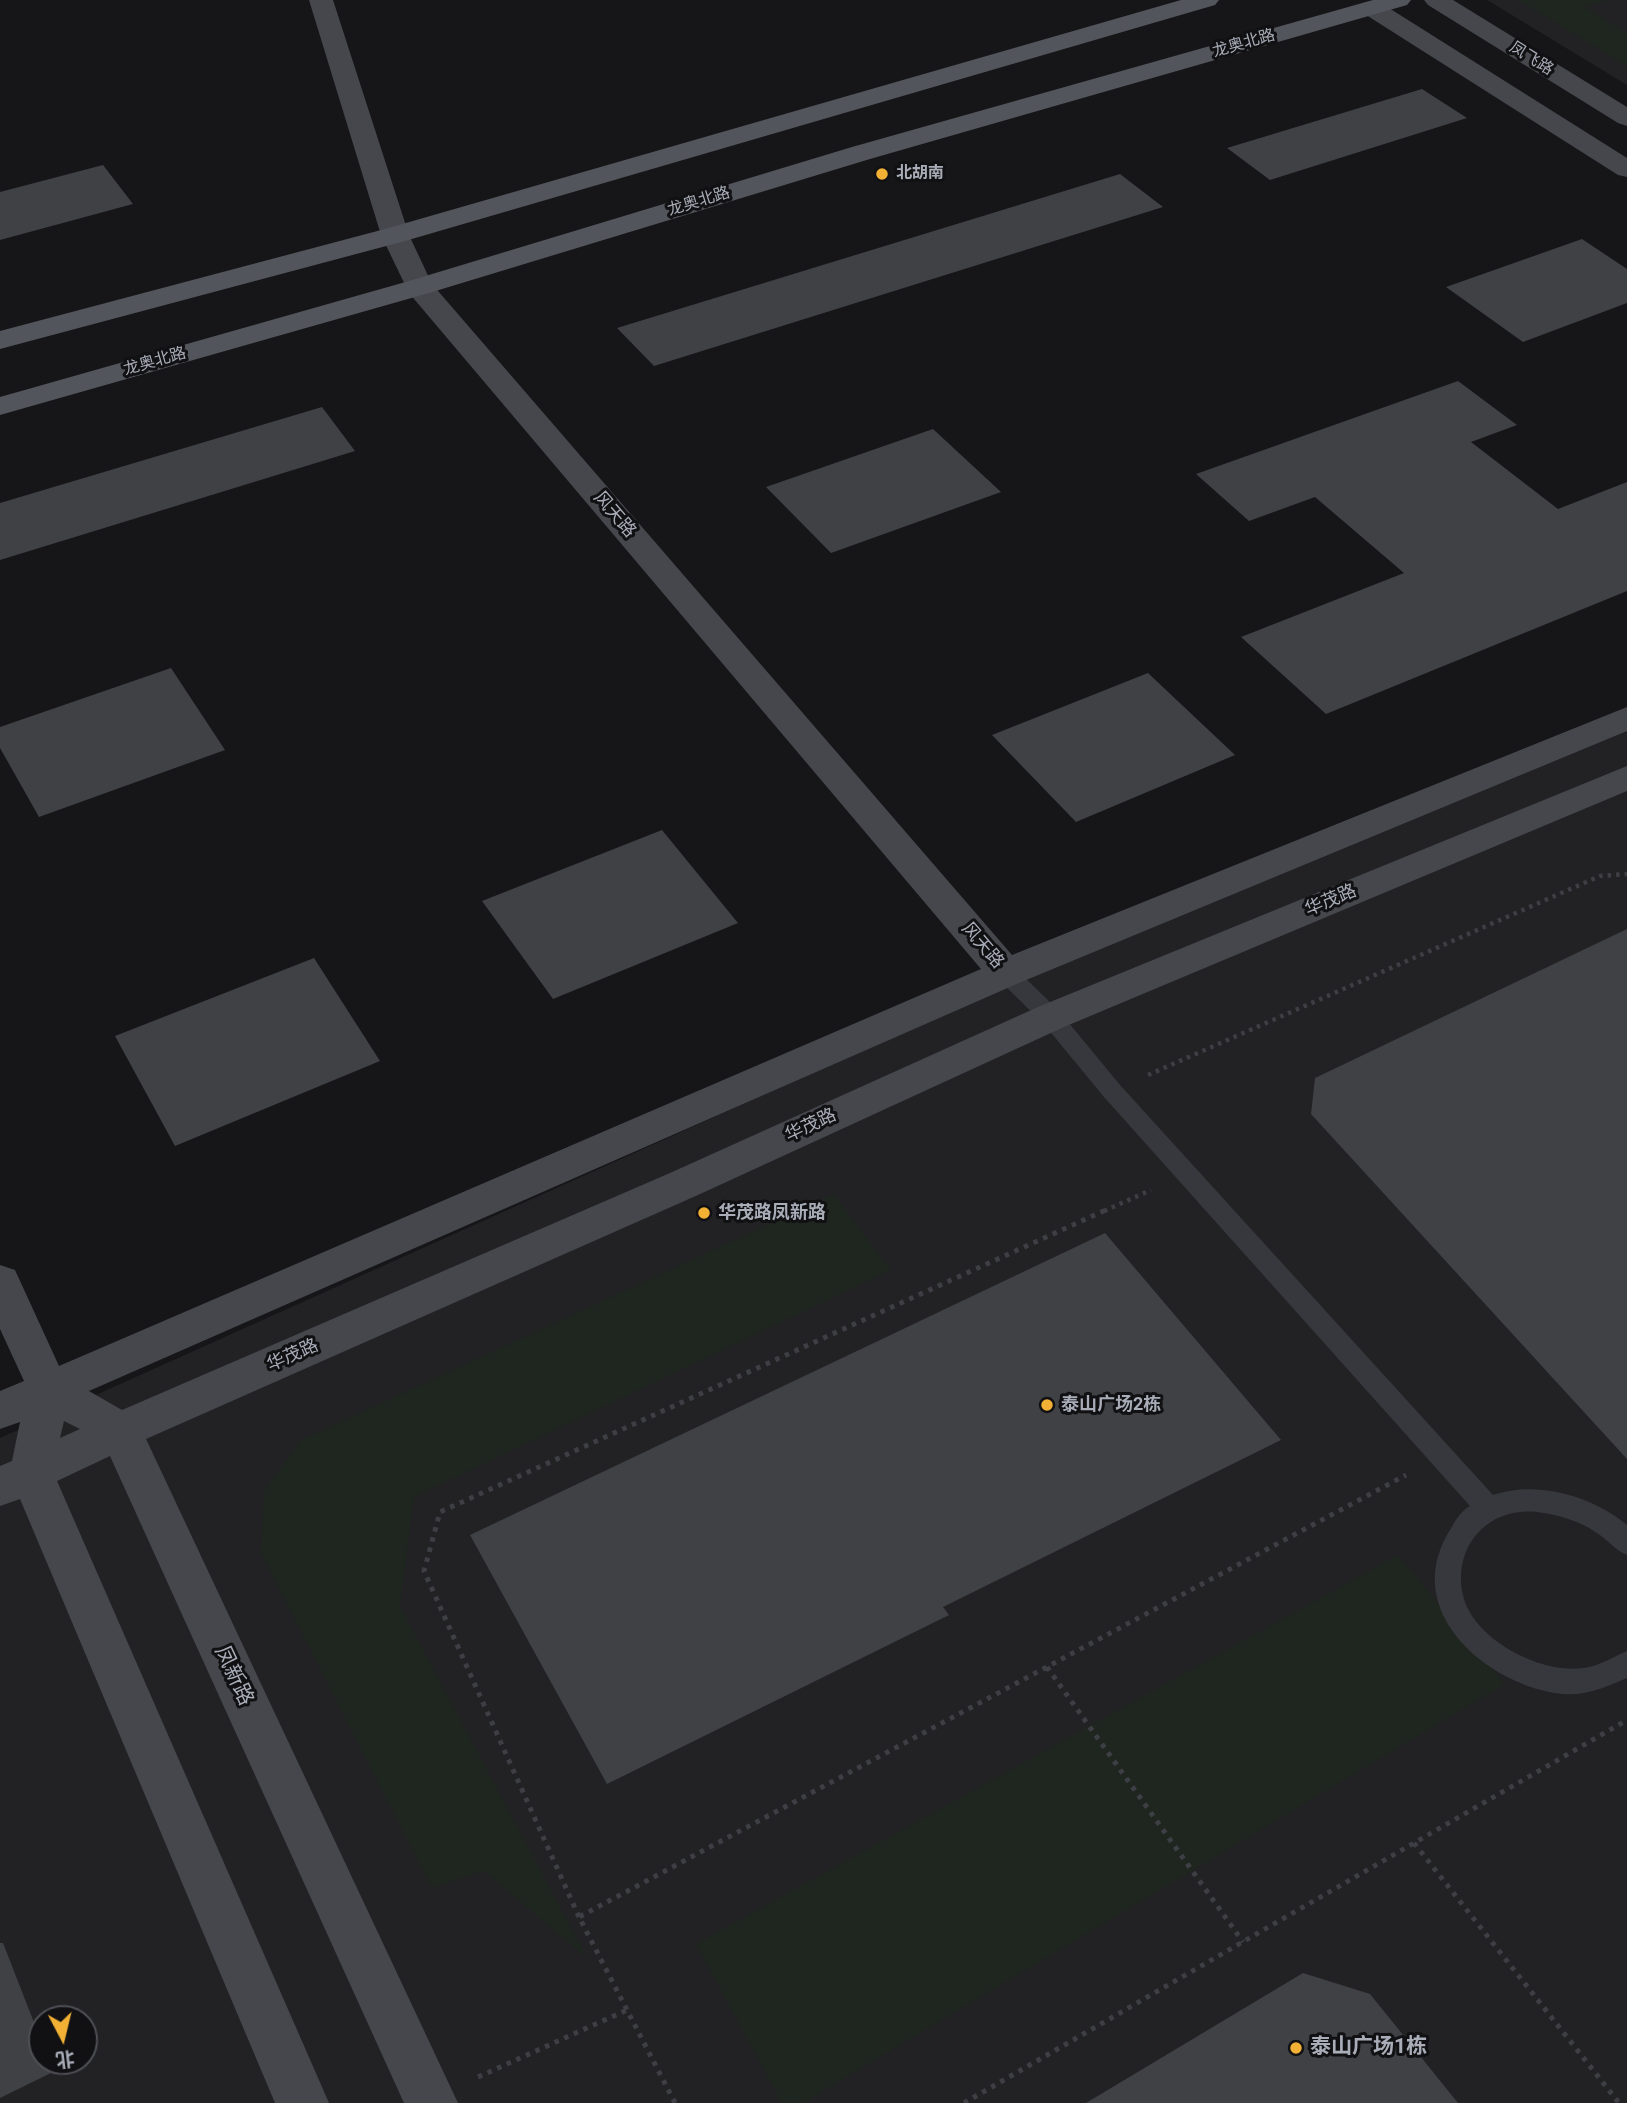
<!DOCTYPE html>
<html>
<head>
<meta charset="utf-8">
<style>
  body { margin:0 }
  #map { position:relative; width:1627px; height:2103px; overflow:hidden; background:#161618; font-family:Roboto,"Noto Sans SC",sans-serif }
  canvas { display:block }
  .north { position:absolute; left:28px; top:2005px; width:70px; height:70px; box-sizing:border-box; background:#111113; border:2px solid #4d4f55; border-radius:50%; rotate:173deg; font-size:19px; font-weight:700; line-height:28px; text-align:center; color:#a8adb8 }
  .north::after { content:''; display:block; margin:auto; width:24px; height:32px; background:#f2b134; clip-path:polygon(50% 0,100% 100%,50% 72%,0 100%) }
</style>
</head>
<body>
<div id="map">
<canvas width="1627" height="2103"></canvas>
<div class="north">北</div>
</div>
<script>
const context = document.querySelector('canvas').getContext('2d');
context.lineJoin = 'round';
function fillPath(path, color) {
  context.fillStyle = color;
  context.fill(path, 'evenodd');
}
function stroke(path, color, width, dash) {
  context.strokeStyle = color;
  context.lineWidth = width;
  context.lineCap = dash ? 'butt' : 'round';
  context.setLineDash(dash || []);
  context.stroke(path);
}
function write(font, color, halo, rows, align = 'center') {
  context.font = font + ' Roboto,"Noto Sans SC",sans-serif';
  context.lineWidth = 6;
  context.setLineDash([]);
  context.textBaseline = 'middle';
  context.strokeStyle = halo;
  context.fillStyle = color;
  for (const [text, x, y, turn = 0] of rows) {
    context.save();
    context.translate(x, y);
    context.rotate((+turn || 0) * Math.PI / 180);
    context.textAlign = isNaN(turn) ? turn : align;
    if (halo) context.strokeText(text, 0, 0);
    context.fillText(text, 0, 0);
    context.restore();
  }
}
fillPath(new Path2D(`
  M1487 0H1627V85Z
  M1627 707V2103H0V1438ZM42 2019H84V2061H42Z`), '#222225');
fillPath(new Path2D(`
  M1518 0H1607L1585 7 1627 33V66Z
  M834 1194 891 1270 414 1497 400 1606 587 1958 484 1871 432 1888 261 1553 264 1491 301 1440Z
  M1398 1555 1505 1684 803 2103H782L696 1944Z`), '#1e261f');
fillPath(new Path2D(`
  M1422 89 1467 118 1270 180 1227 148Z
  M103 165 133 204 0 240V192Z
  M1120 174 1163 207 654 366 617 328Z
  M1582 239 1627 269V303L1523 342 1446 287Z
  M1458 381 1517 425 1471 442 1558 509 1627 482V591L1326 714 1241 637 1404 573 1315 497 1249 521 1196 474Z
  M322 407 355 451 0 560V503Z
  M933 429 1001 492 831 553 766 487Z
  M171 668 225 750 39 817 0 748V727Z
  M1148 673 1235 755 1076 822 992 735Z
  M662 830 738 923 553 999 482 901Z
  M1627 929V1459L1311 1114 1315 1078Z
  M314 958 380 1061 175 1146 115 1036Z
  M1105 1233 1281 1440 943 1607 949 1615 607 1784 470 1535Z
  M0 1943H3L42 2043V2061H49L53 2072 0 2098Z
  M1303 1973 1370 1994 1458 2103H1086Z`), '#404145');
stroke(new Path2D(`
  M1148 1075 1600 876 1627 874
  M1104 1211 1151 1190`), '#3d3f44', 4.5, [3.5, 5]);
stroke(new Path2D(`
  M1047 1667 1243 1942
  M1414 1843 1619 2103
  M579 1917 424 1571 440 1512 1108 1209
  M478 2077 627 2010
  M675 2103 579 1917 1406 1475
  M964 2103 1627 1720`), '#3d3f44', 5, [4.5, 6]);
fillPath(new Path2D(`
  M1006 965 1014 967 1059 1011 1120 1085 1493 1495C1537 1480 1592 1496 1627 1525V1555C1615 1550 1608 1540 1597 1533 1580 1521 1559 1515 1537 1512 1490 1507 1455 1543 1462 1590 1468 1639 1548 1680 1593 1666 1604 1663 1615 1656 1627 1651V1678C1604 1688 1581 1698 1555 1693 1483 1681 1404 1611 1447 1535 1454 1524 1458 1513 1470 1506L1104 1097 1043 1023 998 979 995 973 998 967Z`), '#37383d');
fillPath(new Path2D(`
  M309 0H333L409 235 432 284 1012 955 1627 707V731L1019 983 89 1391 122 1410 670 1173 1038 1007 1627 766V791L1064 1027 698 1195 146 1439 458 2103H404L110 1456 57 1481 329 2103H275L20 1499 0 1506V1466L12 1461 20 1422 0 1429V1391L24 1381 0 1329V1265L15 1270 59 1366 981 969 409 293 381 235ZM64 1421 80 1429 60 1438Z
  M1424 0H1453L1627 107V126L1618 123 1428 5Z
  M1372 1 1381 3 1627 158V177L1618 175 1363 13 1360 8 1363 3Z`), '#45474d');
fillPath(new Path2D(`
  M1181 0H1219L1215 5 405 241 0 349V331L385 229Z
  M1373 0H1411L1407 5 870 159 429 293 0 415V397L409 281 852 147Z`), '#53555c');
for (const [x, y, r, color] of [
  [882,174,7,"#f2b134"],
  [704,1213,7,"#f2b134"],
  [1047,1405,7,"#f2b134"],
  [1296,2048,7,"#f2b134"]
]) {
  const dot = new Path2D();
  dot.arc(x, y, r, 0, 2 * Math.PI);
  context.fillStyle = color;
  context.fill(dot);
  stroke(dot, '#111113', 2.5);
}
write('16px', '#a8adb8', '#111113', [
  ["龙奥北路",1244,44,-16],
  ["凤飞路",1531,59,32],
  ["龙奥北路",699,202,-17],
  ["龙奥北路",155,362,-16]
]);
write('bold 16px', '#a8adb8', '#111113', [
  ["北胡南",896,174]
], 'left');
write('18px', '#a8adb8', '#111113', [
  ["风天路",614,515,49],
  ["华茂路",1331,901,-23],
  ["风天路",982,946,49],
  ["华茂路",811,1126,-25],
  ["华茂路",293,1356,-24]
]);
write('bold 18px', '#a8adb8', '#111113', [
  ["华茂路凤新路",718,1213],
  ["泰山广场2栋",1061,1405]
], 'left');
write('21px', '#a8adb8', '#111113', [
  ["凤新路",233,1676,65]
]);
write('bold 21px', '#a8adb8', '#111113', [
  ["泰山广场1栋",1310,2048]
], 'left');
</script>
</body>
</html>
